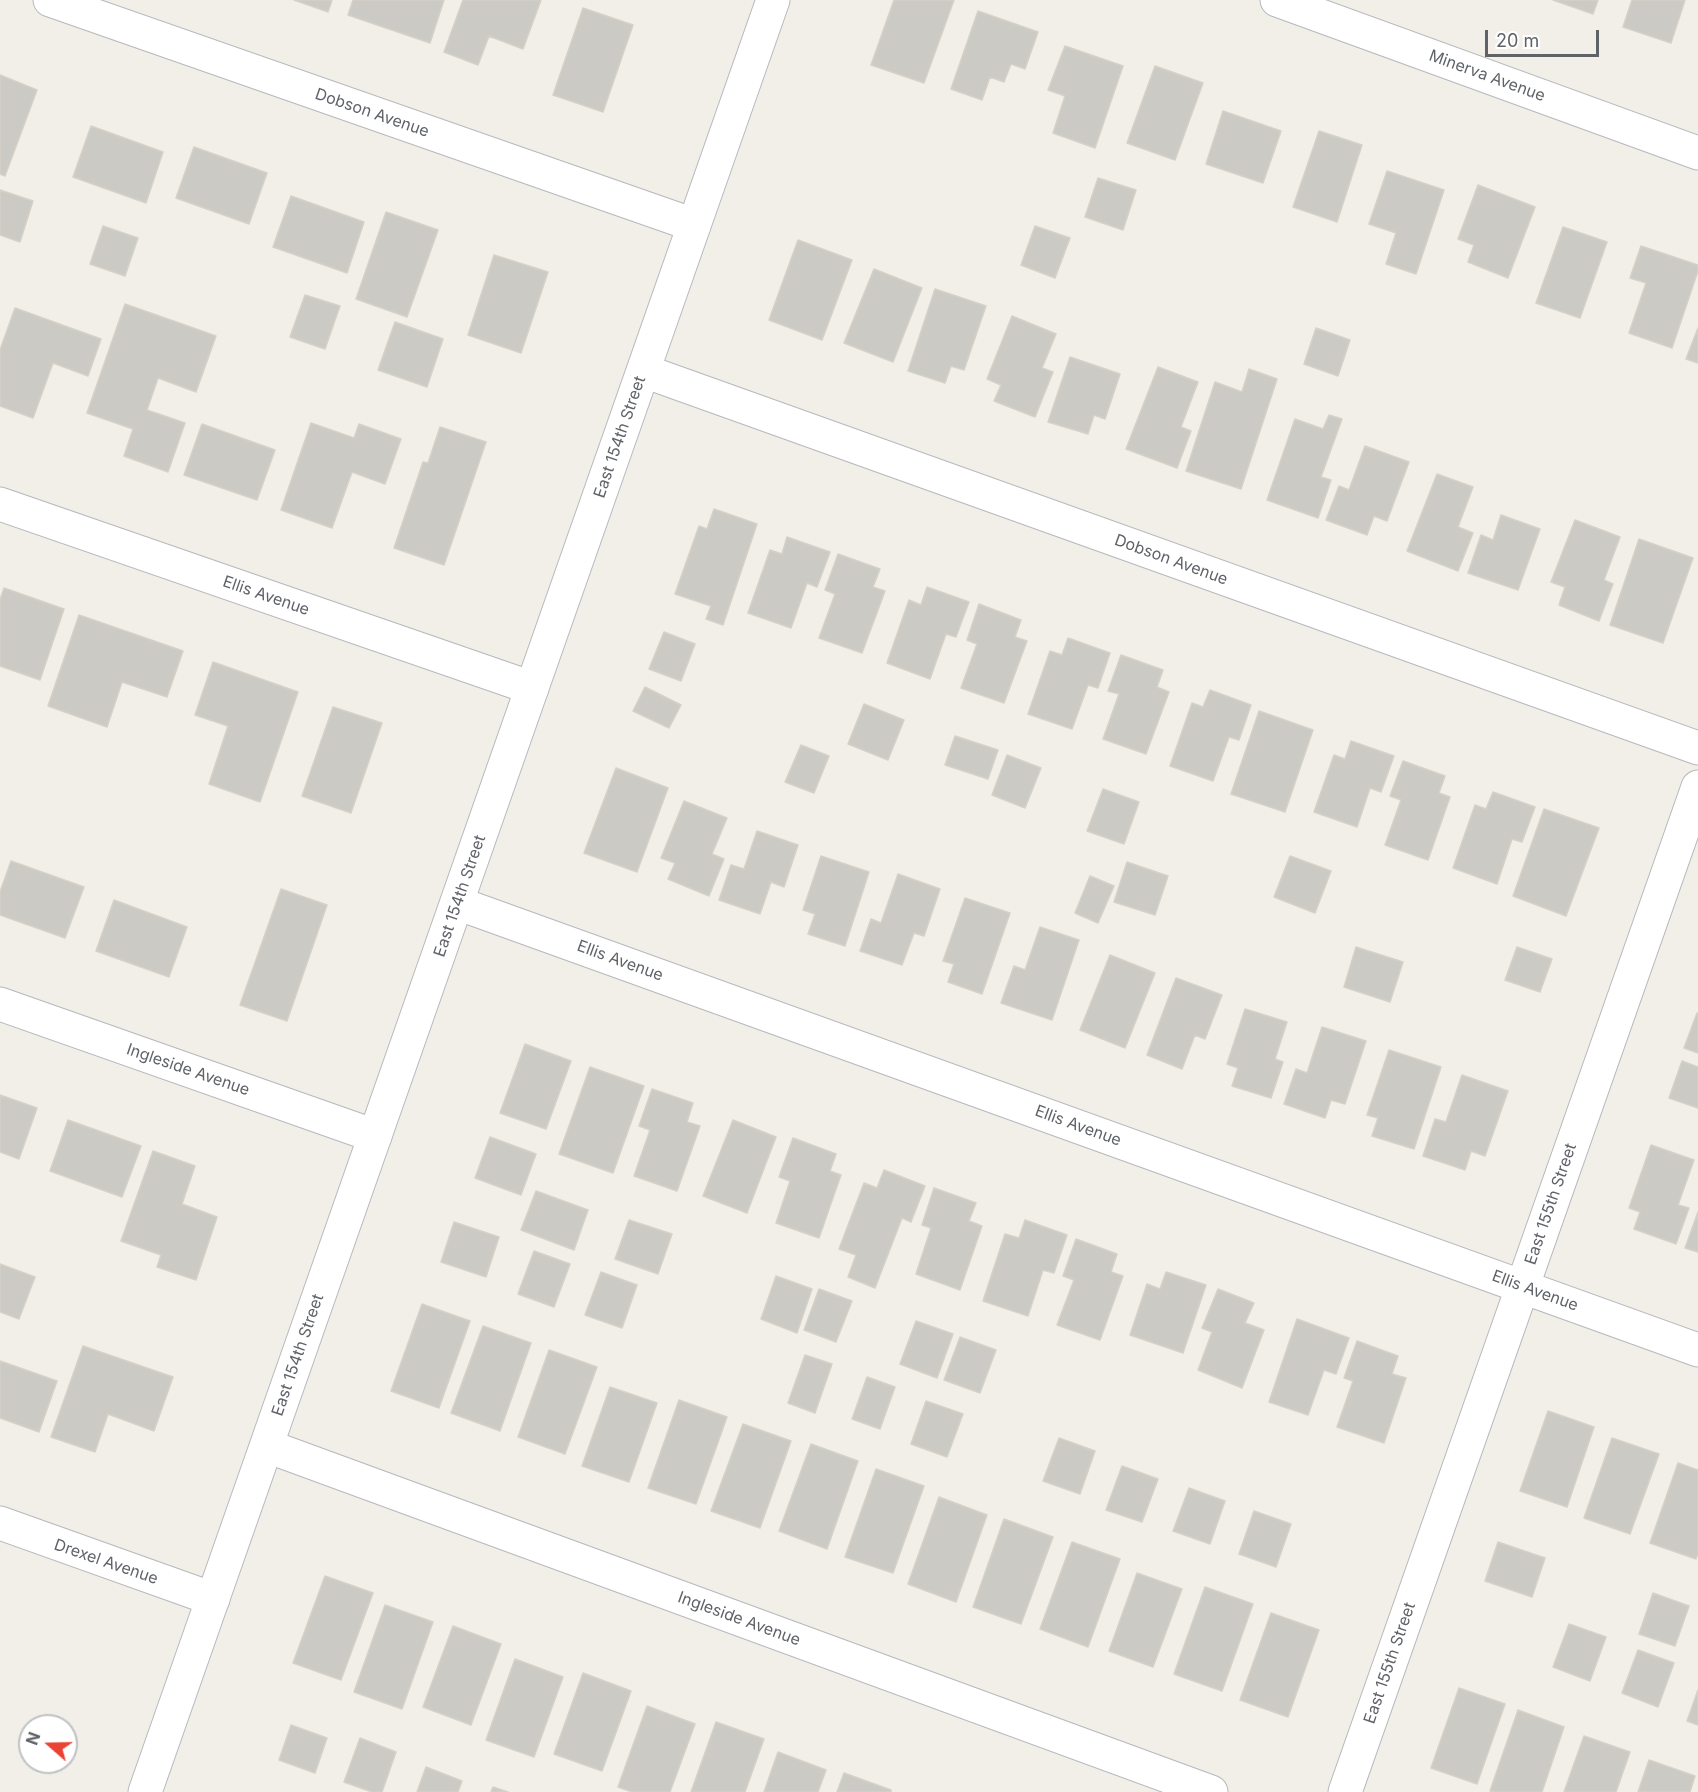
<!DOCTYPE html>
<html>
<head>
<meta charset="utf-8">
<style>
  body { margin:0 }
  #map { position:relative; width:1698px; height:1792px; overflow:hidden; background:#f1efe8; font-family:Inter,sans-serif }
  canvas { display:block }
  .north { position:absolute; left:18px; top:1714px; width:60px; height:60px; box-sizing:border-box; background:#fff; border:2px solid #bfc1c3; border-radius:50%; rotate:290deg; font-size:16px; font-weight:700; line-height:24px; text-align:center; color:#5f6368 }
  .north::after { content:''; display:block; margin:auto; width:21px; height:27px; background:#ea4335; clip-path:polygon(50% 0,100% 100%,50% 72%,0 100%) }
  .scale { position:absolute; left:1485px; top:30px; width:114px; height:27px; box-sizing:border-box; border:3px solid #5f6368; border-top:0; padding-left:8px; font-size:18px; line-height:21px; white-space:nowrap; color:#5f6368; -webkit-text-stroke:4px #fff; paint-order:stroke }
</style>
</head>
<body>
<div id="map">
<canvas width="1698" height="1792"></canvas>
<div class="north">N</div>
<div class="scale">20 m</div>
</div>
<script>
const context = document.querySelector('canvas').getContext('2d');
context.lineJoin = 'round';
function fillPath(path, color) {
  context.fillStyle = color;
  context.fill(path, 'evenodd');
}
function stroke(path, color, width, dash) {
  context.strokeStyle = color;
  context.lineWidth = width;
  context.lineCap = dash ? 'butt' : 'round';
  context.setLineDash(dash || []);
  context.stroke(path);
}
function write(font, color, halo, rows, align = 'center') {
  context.font = font + ' Inter,sans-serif';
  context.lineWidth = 4.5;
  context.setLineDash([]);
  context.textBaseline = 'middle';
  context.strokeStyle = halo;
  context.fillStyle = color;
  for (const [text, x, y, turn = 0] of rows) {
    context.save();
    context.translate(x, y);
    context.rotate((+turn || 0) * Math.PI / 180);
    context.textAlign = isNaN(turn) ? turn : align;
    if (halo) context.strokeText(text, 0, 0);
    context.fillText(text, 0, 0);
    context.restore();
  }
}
const building = new Path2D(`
  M294 0H332L328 12Z
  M353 0H444L430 43 348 15Z
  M463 0H541L523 49 489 36 478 65 444 52Z
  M894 0H954L924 83 871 65Z
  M1553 0H1598L1593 14Z
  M1632 0H1685L1671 43 1623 27Z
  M583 8 633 25 603 112 553 95Z
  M978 11 1038 32 1025 69 1011 64 1004 82 990 77 982 100 951 89Z
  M1065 46 1123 66 1095 148 1053 133 1065 96 1048 90Z
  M1155 66 1203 83 1175 160 1127 143Z
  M0 75 37 90 5 176 0 174Z
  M1223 111 1281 131 1263 183 1206 164Z
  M91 126 163 152 146 203 73 177Z
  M1319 131 1362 145 1337 222 1293 207Z
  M194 147 267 173 249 224 176 198Z
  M1387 171 1444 190 1416 274 1386 264 1396 233 1369 224Z
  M1098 178 1136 190 1123 230 1085 217Z
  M1478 185 1535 207 1508 278 1468 262 1474 245 1458 239Z
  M0 190 33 201 20 242 0 235Z
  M291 196 364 222 347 273 273 247Z
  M386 212 438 230 407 317 356 299Z
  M103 226 138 238 125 276 90 264Z
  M1035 226 1070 238 1055 278 1021 265Z
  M1563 227 1607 242 1580 318 1536 303Z
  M798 240 852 260 822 340 769 320Z
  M1641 246 1698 265V271L1672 348 1629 333 1646 283 1630 278Z
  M494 255 548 272 521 353 468 335Z
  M874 269 922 288 893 362 844 343Z
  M935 289 986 306 964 370 951 366 945 383 908 371Z
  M305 295 340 306 325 349 290 337Z
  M125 304 216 336 196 392 158 378 147 410 185 423 168 472 124 456 133 429 87 413Z
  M15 308 101 339 88 376 53 363 33 418 0 406V350Z
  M1012 316 1056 334 1042 368 1053 372 1035 417 994 401 1001 385 987 379Z
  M395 322 443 339 427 387 378 370Z
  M1316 328 1350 340 1338 376 1304 364Z
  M1698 328V363L1686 359Z
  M1070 357 1120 374 1105 419 1094 415 1088 434 1048 422Z
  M1158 367 1198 382 1181 427 1191 431 1177 468 1126 449Z
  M1249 369 1277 379 1241 489 1186 471 1215 382 1242 392Z
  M1329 415 1342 419 1321 477 1331 480 1318 518 1267 500 1295 419 1323 429Z
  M311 423 354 438 359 424 401 439 385 484 352 472 332 528 281 510Z
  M202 424 275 450 257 500 184 475Z
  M440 427 486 442 444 565 394 548 423 462 428 463Z
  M1365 446 1409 462 1387 521 1374 516 1367 535 1326 520 1339 486 1349 490Z
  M1437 474 1473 487 1458 527 1473 533 1458 571 1407 551Z
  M714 509 757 524 723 625 706 619 711 606 675 594 699 526 707 529Z
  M1501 515 1540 529 1518 590 1468 573 1481 535 1493 540Z
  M1575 520 1620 537 1604 580 1613 584 1599 621 1559 605 1565 587 1551 582Z
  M787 537 830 552 817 587 807 583 791 628 748 613 770 550 782 554Z
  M1639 539 1693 558 1663 643 1610 625Z
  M838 554 880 569 873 587 885 591 862 653 819 638 835 594 825 590Z
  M927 587 969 602 956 637 946 634 930 679 887 663 909 600 921 605Z
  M4 588 64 609 40 680 0 666V600Z
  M979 604 1021 620 1015 637 1027 641 1004 703 961 688 977 644 967 640Z
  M79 615 183 651 167 697 122 682 107 727 48 706Z
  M664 632 695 644 681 681 649 669Z
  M1068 638 1110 653 1098 688 1088 685 1072 729 1028 714 1050 651 1062 655Z
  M1121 655 1163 670 1157 687 1169 692 1146 754 1103 739 1119 694 1108 691Z
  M213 662 298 692 260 802 209 784 228 726 195 715Z
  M645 687 681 705 669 728 633 711Z
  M1210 690 1251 705 1239 740 1229 737 1213 781 1170 766 1192 703 1203 707Z
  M864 704 904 720 888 760 848 744Z
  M333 707 382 723 351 813 302 796Z
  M1259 711 1313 730 1285 812 1231 794Z
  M955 736 998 750 988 779 945 765Z
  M1351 741 1394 756 1381 792 1370 788 1357 827 1314 812 1334 755 1345 759Z
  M801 745 829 756 814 793 785 782Z
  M1007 755 1041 768 1025 808 992 795Z
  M1403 761 1445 776 1439 793 1450 797 1428 860 1385 845 1401 800 1390 796Z
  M616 768 668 788 637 872 584 853Z
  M1103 789 1139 802 1124 844 1087 831Z
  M1493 792 1535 807 1522 842 1512 839 1497 884 1453 868 1475 805 1486 809Z
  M684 801 727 818 712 854 724 859 709 896 668 879 675 863 661 858Z
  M1544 809 1599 828 1566 916 1513 896Z
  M757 831 798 845 784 887 771 882 760 914 719 900 731 865 744 869Z
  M821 856 869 872 845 946 808 934 815 914 803 910Z
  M1290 856 1331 871 1315 913 1274 897Z
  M11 861 84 887 65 938 0 915V892Z
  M1127 862 1168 876 1155 915 1114 902Z
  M898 874 940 889 924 936 914 933 902 965 860 951 871 919 881 923Z
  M1090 876 1114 886 1098 923 1075 913Z
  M281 889 327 905 287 1021 240 1005Z
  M965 898 1010 913 982 994 948 982 954 964 943 961Z
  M114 900 187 927 169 977 96 951Z
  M1040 927 1079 940 1052 1020 1001 1003 1014 966 1025 970Z
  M1356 947 1403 962 1390 1002 1344 987Z
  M1517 947 1552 959 1540 992 1505 980Z
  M1110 955 1155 973 1125 1048 1080 1030Z
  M1176 978 1222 995 1205 1039 1195 1035 1182 1069 1147 1055Z
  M1245 1009 1287 1022 1275 1059 1283 1062 1271 1098 1232 1086 1238 1068 1227 1064Z
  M1697 1013H1698V1053L1684 1048Z
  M1322 1027 1366 1041 1345 1104 1331 1100 1325 1118 1284 1104 1296 1069 1307 1073Z
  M525 1044 571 1061 546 1129 500 1113Z
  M1389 1050 1441 1067 1414 1149 1372 1136 1378 1118 1367 1115Z
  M1682 1061 1698 1067V1108L1669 1098Z
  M590 1067 644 1086 613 1173 559 1154Z
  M1462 1075 1508 1091 1485 1156 1471 1151 1465 1170 1423 1156 1435 1119 1446 1122Z
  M652 1089 693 1103 687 1122 700 1126 677 1191 634 1176 650 1130 639 1126Z
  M0 1095 37 1108 19 1159 0 1152Z
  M68 1120 141 1146 122 1197 50 1171Z
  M733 1120 776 1137 747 1213 703 1196Z
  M490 1137 536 1154 521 1195 475 1178Z
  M793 1138 836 1154 830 1171 841 1175 819 1238 776 1223 790 1181 779 1177Z
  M1651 1145 1694 1160 1678 1205 1689 1208 1676 1244 1634 1229 1640 1212 1629 1208Z
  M153 1151 195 1166 182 1204 217 1217 196 1280 157 1267 161 1255 121 1241Z
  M884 1170 925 1186 911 1222 902 1218 875 1288 848 1277 856 1255 839 1249 864 1183 877 1188Z
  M934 1188 976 1203 969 1221 982 1226 960 1290 916 1274 931 1228 922 1225Z
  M536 1191 588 1210 574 1250 521 1230Z
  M1698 1212V1252L1685 1248Z
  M629 1220 672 1234 658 1274 615 1259Z
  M1025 1220 1067 1235 1054 1273 1043 1270 1028 1316 983 1301 1005 1234 1019 1238Z
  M454 1222 499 1237 486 1277 441 1262Z
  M1076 1239 1117 1254 1111 1272 1123 1276 1100 1340 1057 1325 1074 1280 1063 1276Z
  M534 1251 570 1264 554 1307 518 1294Z
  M0 1264 35 1277 19 1319 0 1312Z
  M601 1272 637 1285 622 1328 585 1315Z
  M1166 1272 1206 1285 1183 1353 1130 1335 1147 1284 1160 1289Z
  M776 1276 812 1289 797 1333 761 1319Z
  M819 1289 852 1301 836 1342 804 1330Z
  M1218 1289 1254 1303 1245 1323 1264 1330 1242 1388 1198 1370 1212 1332 1202 1328Z
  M422 1304 470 1321 439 1408 391 1391Z
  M1297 1319 1349 1338 1336 1374 1324 1370 1308 1415 1269 1402Z
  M916 1321 953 1334 937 1378 900 1364Z
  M483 1326 531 1343 500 1431 451 1413Z
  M960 1337 996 1350 980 1393 944 1380Z
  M1357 1341 1398 1356 1392 1374 1406 1378 1384 1443 1337 1427 1353 1381 1344 1378Z
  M83 1346 173 1377 154 1431 108 1414 95 1452 51 1437Z
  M549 1350 597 1367 565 1454 518 1437Z
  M805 1355 832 1364 815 1413 788 1403Z
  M0 1361 57 1381 39 1432 0 1418Z
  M867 1377 895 1387 880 1429 852 1419Z
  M610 1387 657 1403 629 1482 582 1466Z
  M679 1400 727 1417 696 1504 648 1488Z
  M926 1401 963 1414 947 1457 911 1444Z
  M1548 1411 1594 1427 1567 1507 1520 1491Z
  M743 1424 791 1441 760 1528 711 1511Z
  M1059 1438 1095 1451 1080 1494 1043 1481Z
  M1612 1438 1659 1454 1630 1534 1584 1518Z
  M811 1444 858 1461 827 1549 779 1531Z
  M1678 1463 1698 1470V1554L1696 1559 1650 1543Z
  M1122 1466 1158 1479 1142 1522 1106 1510Z
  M876 1469 924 1486 893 1573 845 1557Z
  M1189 1488 1225 1501 1210 1544 1173 1531Z
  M939 1497 987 1515 956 1602 908 1584Z
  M1254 1511 1291 1524 1276 1567 1239 1554Z
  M1004 1519 1053 1537 1021 1624 973 1607Z
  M1072 1542 1120 1559 1088 1647 1040 1629Z
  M1498 1542 1545 1558 1532 1597 1485 1581Z
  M1137 1573 1182 1589 1153 1667 1109 1651Z
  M325 1576 373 1593 341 1680 293 1663Z
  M1205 1587 1253 1604 1222 1691 1174 1674Z
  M1653 1593 1689 1606 1675 1646 1639 1634Z
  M385 1605 433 1622 402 1709 354 1692Z
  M1271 1613 1319 1630 1288 1717 1240 1700Z
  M1569 1624 1606 1637 1590 1681 1553 1667Z
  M453 1626 501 1644 471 1725 423 1707Z
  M1638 1650 1674 1663 1658 1707 1622 1693Z
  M515 1659 563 1677 534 1757 486 1740Z
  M583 1673 631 1691 602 1771 554 1754Z
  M1459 1688 1505 1704 1477 1784 1431 1768Z
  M1698 1690V1725L1687 1721Z
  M647 1706 695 1724 670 1792H632L618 1787Z
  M1518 1710 1564 1727 1542 1792H1495L1490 1791Z
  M716 1722 764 1739 745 1792H691Z
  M291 1725 327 1738 315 1773 279 1760Z
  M1584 1736 1630 1752 1616 1792H1564Z
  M360 1738 396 1752 382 1792H372L344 1782Z
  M778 1752 826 1770 818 1792H764Z
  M1649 1760 1695 1776 1690 1792H1638Z
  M426 1767 462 1781 458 1792H417Z
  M844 1773 891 1790V1792H837Z
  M493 1787 508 1792H491Z`);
fillPath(building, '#cccac5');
stroke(building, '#d6d1c6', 1.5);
const street = new Path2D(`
  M50 0 694 225
  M1277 0 1698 153
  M644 371 1698 748
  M0 504 532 688
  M457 903 1698 1350
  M0 1004 375 1136
  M267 1446 1211 1792
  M0 1523 213 1599
  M1345 1792 1698 787`);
const secondary = new Path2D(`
  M145 1792 773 0`);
stroke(street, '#b5b8bc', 35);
stroke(secondary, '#b6babf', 35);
stroke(street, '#fff', 33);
stroke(secondary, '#fff', 33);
write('16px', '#5f6368', '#fff', [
  ["Minerva Avenue",1487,76,20],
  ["Dobson Avenue",372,113,19],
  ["East 154th Street",620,437,-71],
  ["Dobson Avenue",1171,560,20],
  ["Ellis Avenue",266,596,19],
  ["East 154th Street",460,896,-71],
  ["Ellis Avenue",620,961,20],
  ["Ingleside Avenue",188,1070,19],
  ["Ellis Avenue",1078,1126,20],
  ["East 155th Street",1551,1204,-71],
  ["Ellis Avenue",1535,1291,20],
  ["East 154th Street",298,1355,-71],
  ["Drexel Avenue",106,1562,19],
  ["Ingleside Avenue",739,1619,20],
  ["East 155th Street",1390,1663,-71]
]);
</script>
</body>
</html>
